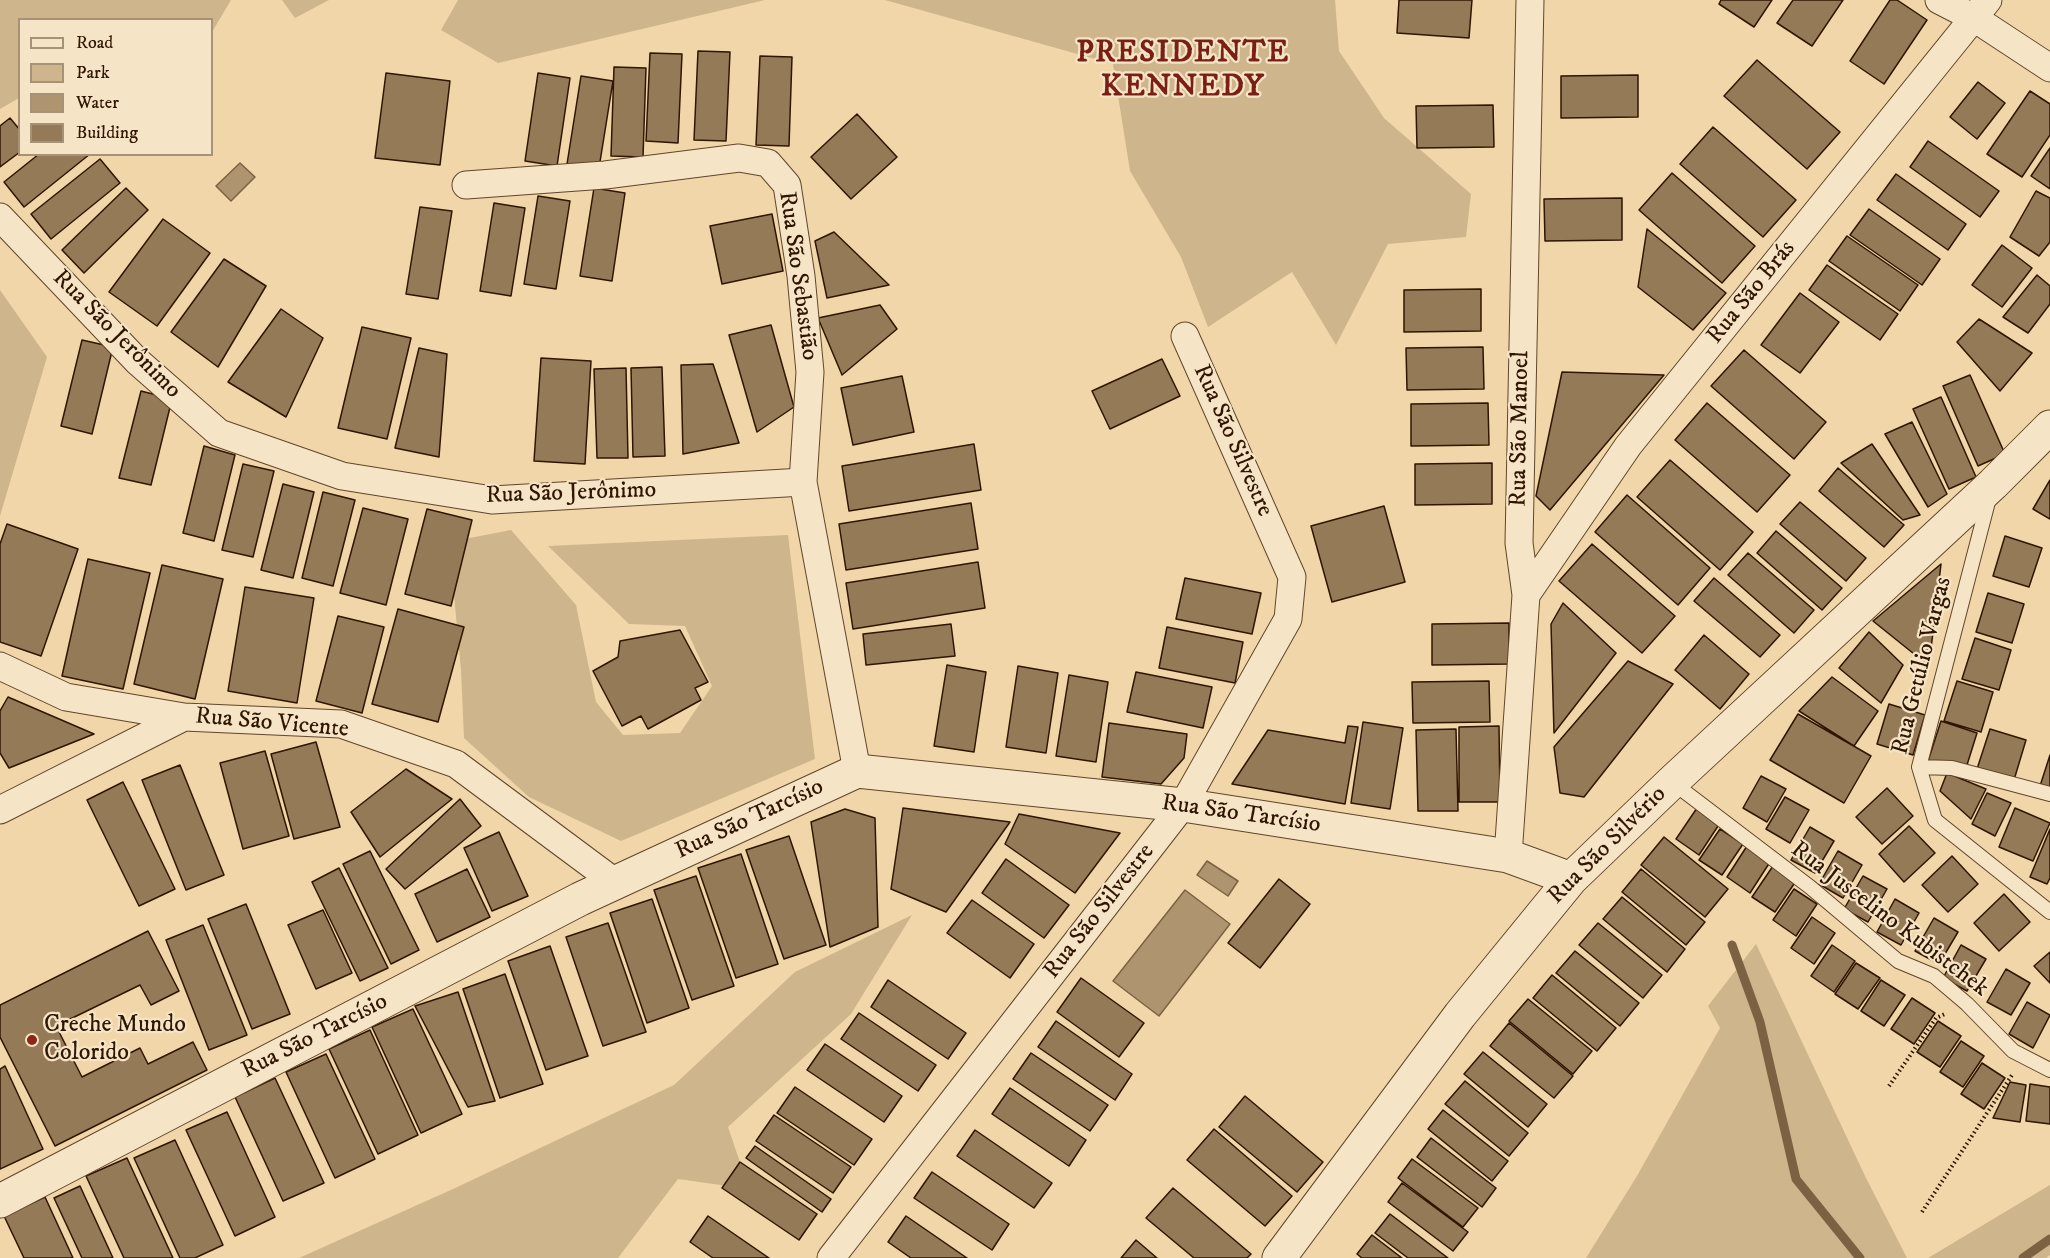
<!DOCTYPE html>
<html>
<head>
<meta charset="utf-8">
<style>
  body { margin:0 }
  #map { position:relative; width:2050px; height:1258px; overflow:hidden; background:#f0d6a8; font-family:"IM FELL DW Pica",serif }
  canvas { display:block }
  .legend { position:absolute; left:18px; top:18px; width:195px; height:138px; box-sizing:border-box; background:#f5e4c6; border:2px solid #a69277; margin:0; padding:8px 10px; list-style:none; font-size:18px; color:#301600 }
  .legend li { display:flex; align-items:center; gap:12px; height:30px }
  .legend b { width:30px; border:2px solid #a69277 }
</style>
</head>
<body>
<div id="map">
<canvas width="2050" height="1258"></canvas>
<ul class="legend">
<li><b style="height:8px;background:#f5e4c6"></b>Road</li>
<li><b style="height:16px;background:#cfb58b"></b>Park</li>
<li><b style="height:16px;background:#af956f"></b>Water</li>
<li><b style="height:16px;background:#947a57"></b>Building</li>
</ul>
</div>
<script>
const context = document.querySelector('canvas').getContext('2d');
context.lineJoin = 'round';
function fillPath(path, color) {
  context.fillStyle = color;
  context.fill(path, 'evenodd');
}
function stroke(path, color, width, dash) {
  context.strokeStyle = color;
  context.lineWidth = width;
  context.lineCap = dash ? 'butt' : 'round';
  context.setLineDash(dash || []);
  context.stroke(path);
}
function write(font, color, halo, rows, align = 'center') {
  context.font = font + ' "IM FELL DW Pica",serif';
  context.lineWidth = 4.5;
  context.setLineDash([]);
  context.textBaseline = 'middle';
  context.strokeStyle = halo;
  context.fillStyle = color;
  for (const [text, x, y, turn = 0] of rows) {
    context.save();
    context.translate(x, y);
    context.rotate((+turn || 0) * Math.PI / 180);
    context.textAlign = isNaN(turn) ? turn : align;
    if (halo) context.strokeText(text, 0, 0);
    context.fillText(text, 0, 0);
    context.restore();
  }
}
fillPath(new Path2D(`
  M0 0H231L212 32V20H20L19 98 0 109Z
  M282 0H329L295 18Z
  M458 0H765L498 63 441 30Z
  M885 0H1335L1339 51 1384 118 1471 194 1466 237 1388 244 1336 345 1292 272 1208 327 1181 257 1130 171 1113 64Z
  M0 290 47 357 0 516Z
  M511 530 576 605 596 702 623 735 680 733 712 686 685 626 629 624 548 546 788 535 815 759 621 841 529 797 464 738 461 670 449 542Z
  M912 915 851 1014 728 1127 749 1189 678 1179 618 1258H299L453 1189 674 1085 795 972Z
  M1756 944 1865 1176 1907 1258H1586L1637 1176 1720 1028 1708 1006Z
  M2050 1185V1255L2046 1258H1928Z`), '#cfb58b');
const water = new Path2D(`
  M240 163 255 177 231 201 216 186Z
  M1207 861 1238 881 1228 896 1197 875Z
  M1185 890 1230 924 1159 1016 1113 981Z`);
fillPath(water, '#af956f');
stroke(water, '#7c6243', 1.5);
stroke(new Path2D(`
  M1732 945 1760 1022 1796 1179 1860 1258
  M2023 1258 2050 1239`), '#7c6243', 9);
const building = new Path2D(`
  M1399 0H1472L1469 38 1397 33Z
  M1721 0H1772L1754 27 1719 4Z
  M1793 0H1843L1812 46 1777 23Z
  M1890 0H1897L1927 20 1884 84 1850 61Z
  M698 51 730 52 726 141 694 140Z
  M650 53 682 54 678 143 646 141Z
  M760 56 792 57 789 146 756 145Z
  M1757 60 1840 132 1807 169 1724 96Z
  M614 67 646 68 643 157 611 156Z
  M386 73 450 81 440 165 375 158Z
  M538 73 570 78 557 166 525 161Z
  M1638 75V117L1561 118V76Z
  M581 76 613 81 599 168 567 164Z
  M1978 82 2005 103 1977 139 1950 117Z
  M2030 91 2050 104V135L2022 177 1987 154Z
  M1493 105 1494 147 1417 148 1416 106Z
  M857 114 897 157 851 199 811 157Z
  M10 118 20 130V152L0 167V126Z
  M1713 127 1796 200 1763 237 1680 164Z
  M1928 141 1999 191 1980 217 1910 167Z
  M2050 148V189L2031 176Z
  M39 154H90L24 207 4 182Z
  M100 159 120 183 51 239 31 214Z
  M1672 173 1755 246 1722 283 1639 210Z
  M1896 174 1966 224 1948 250 1877 200Z
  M126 188 148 210 84 273 62 250Z
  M594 188 625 193 612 281 580 276Z
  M2036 191 2050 198V242L2039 256 2010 237Z
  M538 196 570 201 556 289 524 284Z
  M1622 198V240L1545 241 1544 199Z
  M494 203 525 208 511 296 480 291Z
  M420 207 452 211 438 299 406 294Z
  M1869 209 1940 259 1922 285 1850 235Z
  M772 214 783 271 722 284 710 226Z
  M163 219 210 253 157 326 109 292Z
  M1647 229 1726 293 1693 330 1638 287Z
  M834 232 889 285 827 298 815 241Z
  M1847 236 1918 285 1900 311 1829 261Z
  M2002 245 2032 268 2002 307 1972 285Z
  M224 259 266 286 218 367 171 332Z
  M1827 265 1898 314 1880 340 1809 290Z
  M2037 275 2050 286V304L2028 333 2003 317Z
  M1481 289V331L1404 332V290Z
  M1800 293 1839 322 1800 373 1761 345Z
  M880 305 897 329 842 375 818 318Z
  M281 309 323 338 286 417 228 382Z
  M1979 319 2032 353 2000 391 1957 342Z
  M771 325 794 407 757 432 729 335Z
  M362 327 411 338 387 439 338 428Z
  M82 340 113 347 92 434 61 426Z
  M1483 347 1484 389 1407 390 1406 348Z
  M419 348 447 354 439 457 395 448Z
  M1744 350 1826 422 1794 459 1711 386Z
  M541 358 591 361 585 464 534 461Z
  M1162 359 1180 396 1110 429 1092 391Z
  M713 364 739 443 683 454 681 365Z
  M662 367 665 456 633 457 631 368Z
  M626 368 628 458H597L594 369Z
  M1562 372 1664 375 1550 510 1536 496Z
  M1970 375 2005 454 1978 466 1943 386Z
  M902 376 914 432 853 445 841 388Z
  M141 391 172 399 151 485 119 478Z
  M1941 397 1976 477 1949 489 1913 409Z
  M1488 403 1489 445 1411 446V404Z
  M1707 403 1790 475 1757 512 1675 440Z
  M1912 422 1947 494 1928 507 1885 434Z
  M974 444 981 490 849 511 842 466Z
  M1872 444 1920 515 1903 520 1841 463Z
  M204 446 235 455 214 541 183 533Z
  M1670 460 1753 532 1720 570 1637 497Z
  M1492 463V504L1415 505V464Z
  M243 464 274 471 253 557 222 550Z
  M1838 468 1904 525 1884 547 1819 491Z
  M2050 480V519L2033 509Z
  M283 484 314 492 293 578 261 570Z
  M323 492 355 500 333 586 302 578Z
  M1627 495 1710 568 1678 605 1595 532Z
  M1800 502 1866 558 1846 581 1780 524Z
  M971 503 978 549 846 570 839 524Z
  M1384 506 1405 582 1332 602 1311 526Z
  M363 508 408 519 386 605 340 593Z
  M427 509 472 520 451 606 405 594Z
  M7 524 78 549 41 656 0 642V544Z
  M1776 531 1842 588 1822 610 1757 553Z
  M2005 536 2042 548 2029 587 1993 576Z
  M1592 544 1675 616 1642 653 1559 581Z
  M1748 553 1814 610 1794 633 1728 575Z
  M88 559 150 573 123 689 62 676Z
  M978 562 985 608 853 629 846 583Z
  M1941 564 1929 666 1873 621Z
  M162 565 223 579 195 699 134 684Z
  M1185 578 1261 593 1252 634 1176 619Z
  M1714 578 1780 635 1760 657 1694 601Z
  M245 587 314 598 297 703 228 691Z
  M1988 593 2024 604 2012 643 1976 632Z
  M1563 603 1616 653 1554 733 1551 624Z
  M398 609 464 627 438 722 372 704Z
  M338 616 384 627 362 713 316 701Z
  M1509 623V664L1432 665V624Z
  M951 624 955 656 866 665 863 634Z
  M1167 627 1243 642 1235 683 1159 668Z
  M680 630 708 682 695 688 701 700 648 729 641 716 622 726 593 671 618 657 620 641Z
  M1869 632 1903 665 1881 703 1839 668Z
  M1704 635 1749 674 1720 709 1675 670Z
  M1975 638 2011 650 1999 690 1962 679Z
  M1628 661 1673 684 1584 797 1560 793 1554 747Z
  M947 665 986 672 974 752 934 746Z
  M1018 666 1058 673 1046 753 1006 747Z
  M1136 672 1212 687 1203 728 1127 712Z
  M1069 675 1108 682 1096 762 1056 756Z
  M1832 677 1878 711 1854 746 1799 711Z
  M1489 681 1490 722 1413 723 1412 682Z
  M1957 681 1993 692 1981 732 1944 721Z
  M8 697 94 734 9 768 0 753V711Z
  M1889 704 1925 715 1913 755 1877 744Z
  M1798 714 1871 756 1844 803 1770 760Z
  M1941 721 1977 733 1967 765 1928 761Z
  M1363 722 1403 728 1390 809 1351 803Z
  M1109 723 1187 734 1184 758 1161 784 1102 777Z
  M1348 726 1358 727 1345 804 1232 784 1268 730 1345 743Z
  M1499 726 1500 802H1459V727Z
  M1456 729 1458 811H1418L1416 730Z
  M1990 729 2026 740 2014 780 1977 769Z
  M316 742 340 827 294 839 271 754Z
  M265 751 289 836 243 849 220 763Z
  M2050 755V787L2040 786Z
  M180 765 224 875 186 890 142 780Z
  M406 769 452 799 380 857 351 812Z
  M1947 773 1986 789 1971 819 1940 791Z
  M1761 776 1786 789 1767 822 1743 808Z
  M123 782 175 889 139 906 87 800Z
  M1887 788 1913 816 1882 844 1856 817Z
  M1987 793 2011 803 1995 836 1972 824Z
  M1785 797 1809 810 1790 843 1766 829Z
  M460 799 481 826 405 889 386 869Z
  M903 808 1010 822 946 912 891 889Z
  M1697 808 1720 823 1699 855 1676 839Z
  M2015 808 2050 823 2033 861 1999 847Z
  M845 809 875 818 878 927 830 947 811 822Z
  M1019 814 1120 833 1075 893 1005 844Z
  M1909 826 1935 853 1904 882 1879 854Z
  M1810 827 1834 841 1815 873 1791 860Z
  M1720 829 1743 844 1722 875 1699 860Z
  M2050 829V878L2047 884 2030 877Z
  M499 832 528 896 492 911 464 848Z
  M789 836 826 945 784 959 746 850Z
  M1664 837 1728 889 1705 917 1641 865Z
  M1747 846 1770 862 1750 893 1727 877Z
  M370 851 419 950 391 964 343 864Z
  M1838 851 1862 865 1843 898 1819 884Z
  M741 854 778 964 736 978 698 868Z
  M1952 856 1978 884 1948 912 1922 885Z
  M1006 859 1069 905 1044 938 982 893Z
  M1773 866 1796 881 1775 912 1752 897Z
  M339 868 388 968 360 981 312 882Z
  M467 869 490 917 437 942 415 894Z
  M1641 869 1705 922 1686 945 1622 892Z
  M696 876 734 986 692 1000 654 890Z
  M1863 876 1887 889 1868 922 1844 909Z
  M1279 879 1310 904 1260 968 1228 943Z
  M1794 889 1817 904 1796 936 1773 920Z
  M2004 894 2030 922 1999 951 1974 923Z
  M1622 897 1685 949 1667 972 1603 919Z
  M652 899 689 1008 647 1023 610 913Z
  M1895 899 1919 913 1901 945 1877 932Z
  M972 900 1034 944 1010 978 947 933Z
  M246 904 290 1014 252 1029 208 919Z
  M323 910 352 973 316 989 288 925Z
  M1812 917 1835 933 1814 964 1791 948Z
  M1934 918 1958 932 1939 964 1915 951Z
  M608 923 646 1032 603 1046 566 937Z
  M1598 923 1662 975 1643 998 1579 945Z
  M203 925 247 1035 209 1050 166 940Z
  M148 931 179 991 151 1005 140 985 56 1026 82 1077 140 1048 148 1064 193 1042 207 1070 55 1146 0 1037V1005Z
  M1832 945 1855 961 1834 992 1811 976Z
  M1961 945 1986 959 1967 991 1943 978Z
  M550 946 588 1056 546 1070 508 961Z
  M1575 951 1639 1003 1620 1026 1556 973Z
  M2050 952V983L2034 966Z
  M1856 963 1880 978 1858 1009 1835 994Z
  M2006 969 2030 983 2011 1015 1987 1002Z
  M505 974 543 1084 500 1098 463 989Z
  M1552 975 1616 1028 1597 1051 1533 998Z
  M1081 978 1144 1023 1119 1057 1057 1012Z
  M888 980 966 1033 948 1059 871 1007Z
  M1881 980 1905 995 1884 1026 1861 1011Z
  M458 992 495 1101 468 1107 415 1006Z
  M1912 998 1935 1013 1914 1044 1891 1029Z
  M1528 999 1592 1051 1573 1074 1509 1021Z
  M2027 1002 2050 1015 2033 1048 2009 1034Z
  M413 1009 462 1114 421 1133 372 1027Z
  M859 1013 936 1065 918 1091 841 1039Z
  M1056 1021 1132 1074 1115 1100 1038 1047Z
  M1938 1021 1961 1036 1940 1067 1917 1052Z
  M1509 1023 1573 1076 1554 1098 1490 1046Z
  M370 1030 418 1135 378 1154 329 1049Z
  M1961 1041 1984 1056 1963 1087 1940 1072Z
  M825 1044 902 1096 884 1122 807 1070Z
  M1483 1052 1547 1104 1528 1127 1464 1074Z
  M1031 1053 1108 1105 1090 1131 1013 1079Z
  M326 1054 375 1159 335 1178 286 1072Z
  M1982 1063 2005 1078 1984 1109 1961 1094Z
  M5 1066 43 1149 0 1169V1069Z
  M275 1078 324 1183 283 1201 235 1097Z
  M1465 1081 1528 1133 1509 1156 1445 1104Z
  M2010 1082 2026 1085 2020 1122 1993 1118Z
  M2030 1084 2050 1087V1124L2026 1121Z
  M795 1087 872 1139 854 1165 777 1113Z
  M1010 1088 1086 1140 1069 1166 992 1114Z
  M1245 1096 1323 1162 1297 1192 1219 1127Z
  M1443 1110 1508 1161 1492 1181 1428 1129Z
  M227 1112 275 1217 235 1236 186 1130Z
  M774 1115 851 1167 833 1193 756 1141Z
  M1214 1129 1292 1196 1265 1226 1187 1160Z
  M975 1130 1052 1183 1034 1208 957 1156Z
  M1431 1138 1496 1188 1482 1207 1417 1157Z
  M175 1140 223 1245 195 1258H180L134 1158Z
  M755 1146 831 1199 822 1212 746 1158Z
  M127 1158 173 1258H124L86 1176Z
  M1412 1159 1478 1208 1463 1227 1398 1178Z
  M740 1162 817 1214 799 1240 722 1188Z
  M932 1172 1009 1224 992 1250 914 1198Z
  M1402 1183 1468 1232 1453 1251 1388 1202Z
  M80 1186 113 1258H82L54 1198Z
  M1173 1188 1251 1254 1247 1258H1194L1146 1218Z
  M45 1197 73 1258H24L4 1216Z
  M1390 1214 1448 1258H1408L1375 1233Z
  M708 1216 769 1258H713L690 1242Z
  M906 1216 967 1258H911L888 1242Z
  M1372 1235 1402 1258H1362L1357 1254Z
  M1136 1240 1157 1258H1121Z`);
fillPath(building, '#947a57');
stroke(building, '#301600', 1.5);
const service = new Path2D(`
  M1989 498 1919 767 1935 820 2050 912
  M1919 767 1952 768 2050 794
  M1672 782 1810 887 1898 961 1934 976 1967 1004 2013 1051 2050 1070`);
const minor = new Path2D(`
  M1939 0 1974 18 2050 68
  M466 185 605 175 739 158 768 163 787 185 801 276 810 372 803 482
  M0 217 137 361 219 433 342 476 492 500 803 482 857 771
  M1526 595 1628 446 1988 0
  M0 666 66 697 184 717 341 724 456 764 616 883
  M0 810 184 717
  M1508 856 1526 595 1519 543 1530 0
  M831 1258 1183 805 1288 619 1292 577 1185 336`);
const tertiary = new Path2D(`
  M0 1201 580 899 857 771 1183 805 1508 856 1571 879
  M1279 1258 1460 1015 1571 879 1672 782 1993 484 2050 427`);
stroke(service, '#60462a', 16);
stroke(minor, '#60462a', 29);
stroke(tertiary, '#60462a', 35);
stroke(new Path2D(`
  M1889 1086 1936 1018 1945 1014
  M1922 1212 2012 1075`), '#301600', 4, [1.5, 3]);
stroke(service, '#f5e4c6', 14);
stroke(minor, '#f5e4c6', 27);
stroke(tertiary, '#f5e4c6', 33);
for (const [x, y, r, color] of [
  [32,1040,6,"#8f2418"]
]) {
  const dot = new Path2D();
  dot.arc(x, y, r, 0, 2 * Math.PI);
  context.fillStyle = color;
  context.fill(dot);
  stroke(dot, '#f5e4c6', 2);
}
write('24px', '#301600', '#f5e4c6', [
  ["Rua São Sebastião",797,276,82],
  ["Rua São Brás",1752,293,-51],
  ["Rua São Jerônimo",116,335,45],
  ["Rua São Manoel",1521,429,-89],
  ["Rua São Silvestre",1232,441,66],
  ["Rua São Jerônimo",571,494,-2],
  ["Rua Getúlio Vargas",1923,666,-76],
  ["Rua São Vicente",272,724,5],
  ["Rua São Tarcísio",1241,815,8],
  ["Rua São Tarcísio",750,820,-25],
  ["Rua São Silvério",1608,846,-45],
  ["Rua São Silvestre",1100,912,-52],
  ["Rua Juscelino Kubistchek",1889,920,37],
  ["Rua São Tarcísio",315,1037,-27]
]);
write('24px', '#301600', '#f5e4c6', [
  ["Creche Mundo",44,1026],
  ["Colorido",44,1054]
], 'left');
context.letterSpacing = '1.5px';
write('bold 30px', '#7a1f14', '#f5e4c6', [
  ["PRESIDENTE",1183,55],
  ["KENNEDY",1183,89]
]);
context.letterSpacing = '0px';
</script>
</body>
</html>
